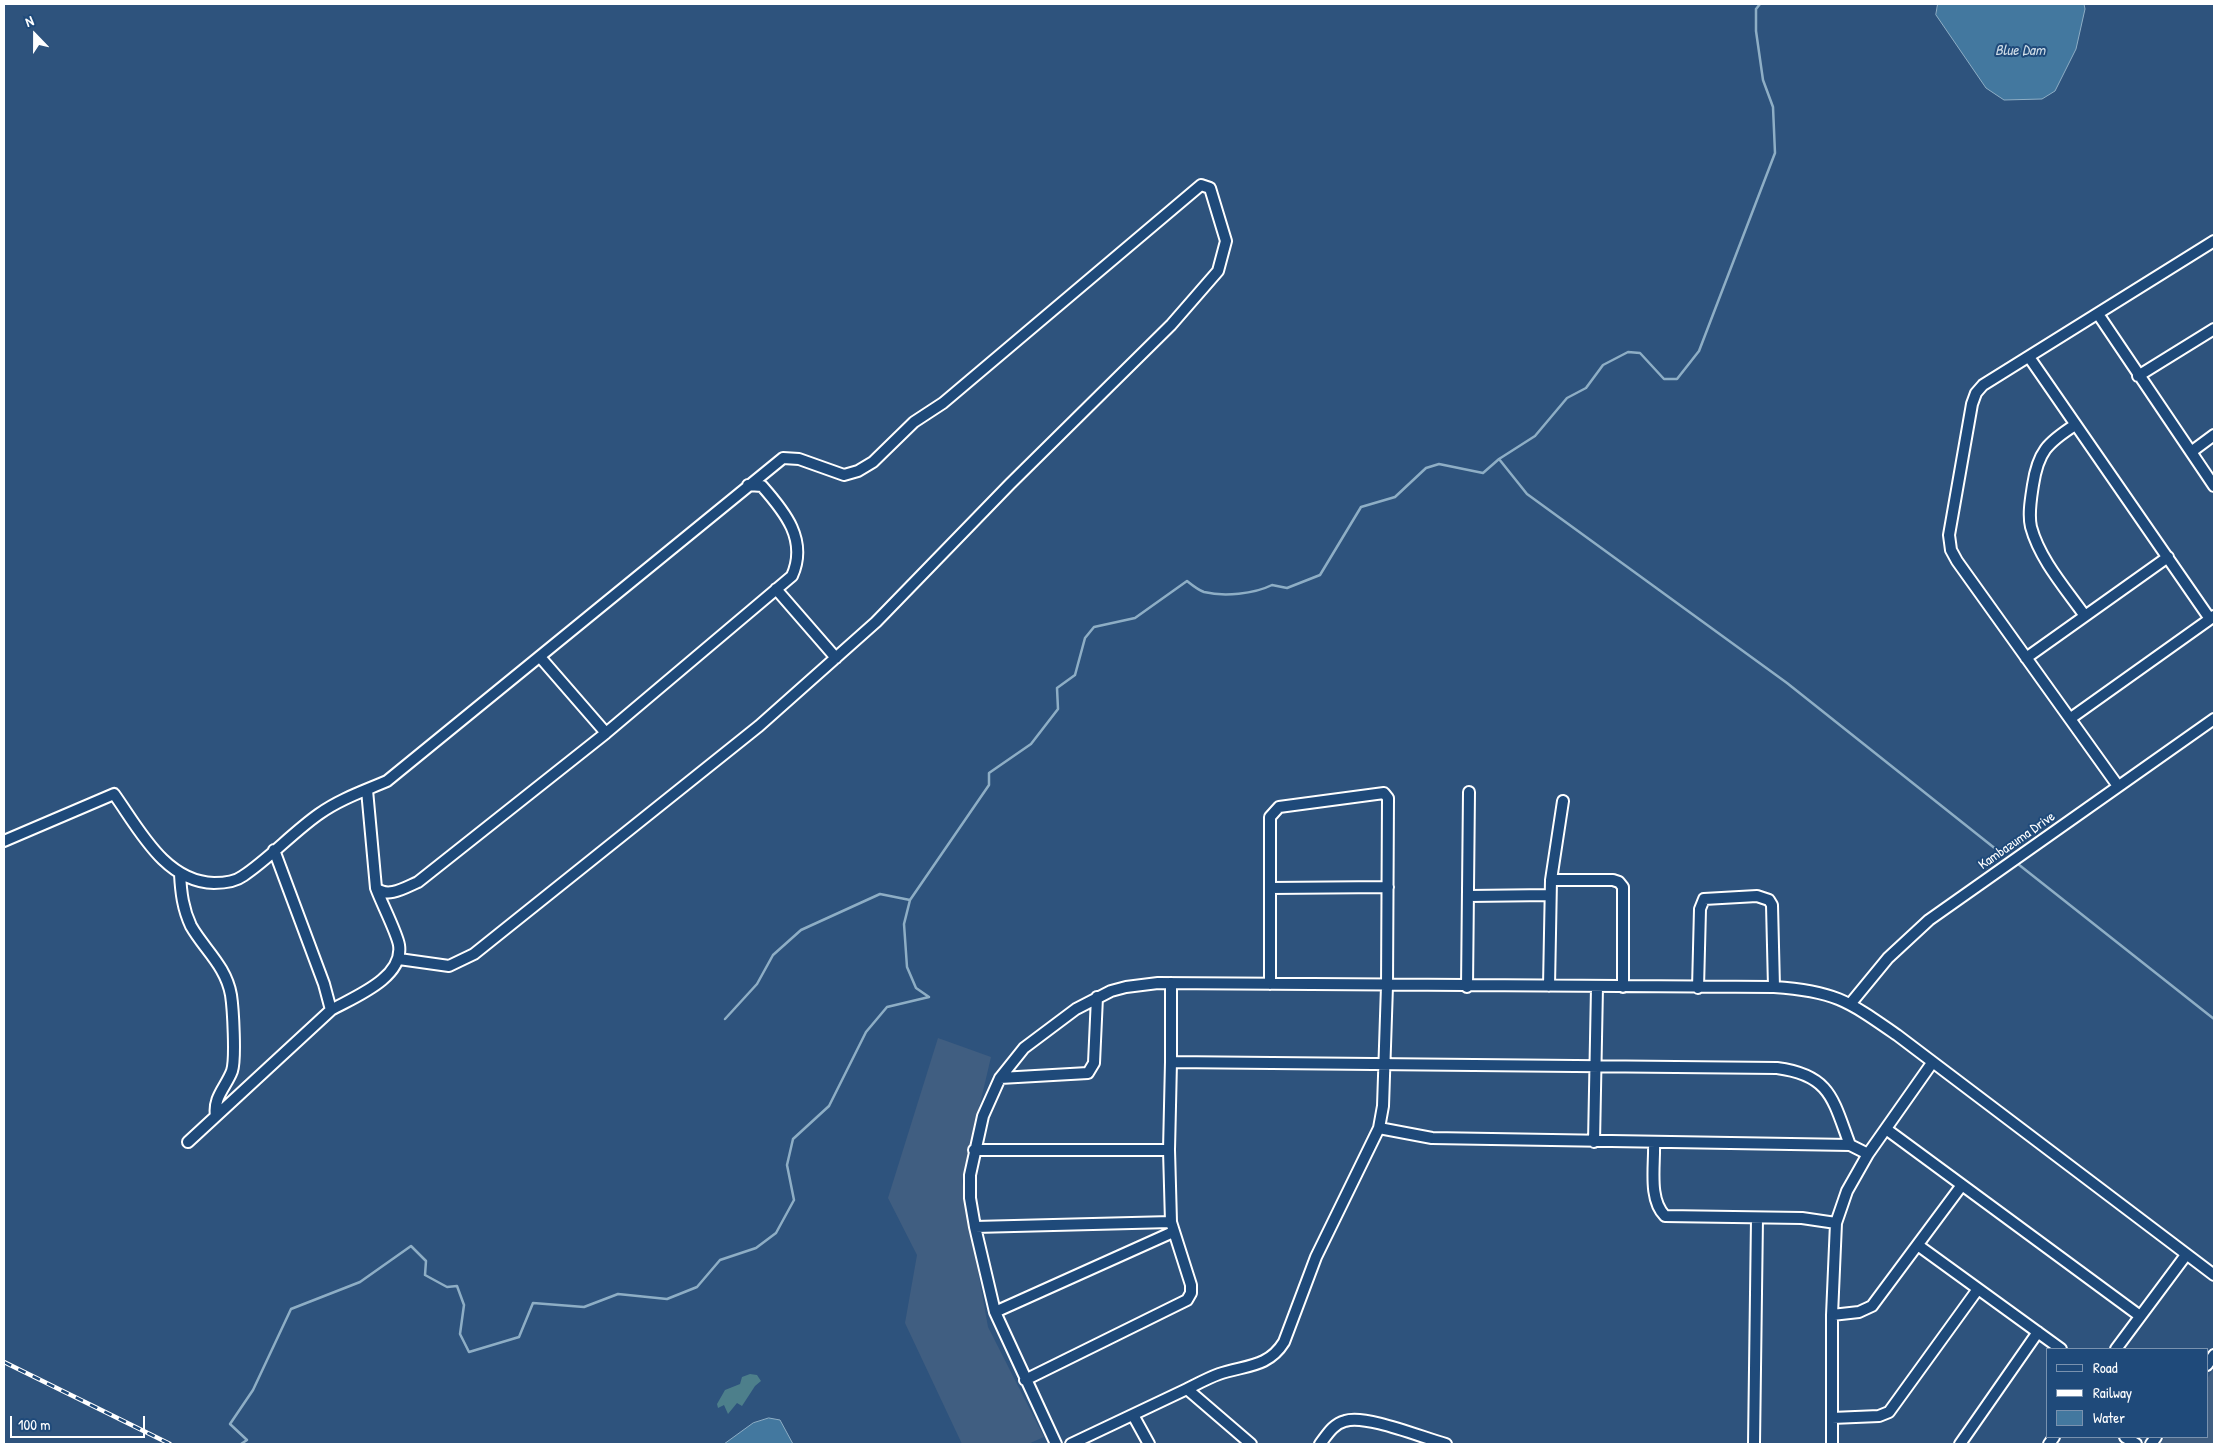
<!DOCTYPE html>
<html>
<head>
<meta charset="utf-8">
<style>
  body { margin:0 }
  #map { position:relative; width:2218px; height:1448px; overflow:hidden; background:#2e537d; font-family:"Patrick Hand",sans-serif }
  canvas { display:block }
  .frame { position:absolute; inset:0; border:5px solid #fff; pointer-events:none }
  .legend { position:absolute; left:2046px; top:1348px; width:162px; height:90px; box-sizing:border-box; background:#1f4a7a; border:1px solid #7992af; margin:0; padding:6px 9px; list-style:none; font-size:15px; color:#fff }
  .legend li { display:flex; align-items:center; gap:10px; height:25px }
  .legend b { width:25px; border:1px solid #7992af }
  .north { position:absolute; left:10px; top:10px; width:50px; height:50px; -webkit-text-stroke:4px #1f4a7a; paint-order:stroke; rotate:338deg; font-size:14px; font-weight:700; line-height:20px; text-align:center; color:#fff }
  .north::after { content:''; display:block; margin:auto; width:18px; height:22px; background:#fff; clip-path:polygon(50% 0,100% 100%,50% 72%,0 100%) }
  .scale { position:absolute; left:10px; top:1416px; width:135px; height:22px; box-sizing:border-box; border:2px solid #fff; border-top:0; padding-left:6px; font-size:15px; line-height:18px; white-space:nowrap; color:#fff; -webkit-text-stroke:4px #1f4a7a; paint-order:stroke }
</style>
</head>
<body>
<div id="map">
<canvas width="2218" height="1448"></canvas>
<div class="frame"></div>
<ul class="legend">
<li><b style="height:6px;background:#1f4a7a"></b>Road</li>
<li><b style="height:6px;background:#fff"></b>Railway</li>
<li><b style="height:14px;background:#43789f"></b>Water</li>
</ul>
<div class="north">N</div>
<div class="scale">100 m</div>
</div>
<script>
const context = document.querySelector('canvas').getContext('2d');
context.lineJoin = 'round';
function fillPath(path, color) {
  context.fillStyle = color;
  context.fill(path, 'evenodd');
}
function stroke(path, color, width, dash) {
  context.strokeStyle = color;
  context.lineWidth = width;
  context.lineCap = dash ? 'butt' : 'round';
  context.setLineDash(dash || []);
  context.stroke(path);
}
function write(font, color, halo, rows, align = 'center') {
  context.font = font + ' "Patrick Hand",sans-serif';
  context.lineWidth = 4;
  context.setLineDash([]);
  context.textBaseline = 'middle';
  context.strokeStyle = halo;
  context.fillStyle = color;
  for (const [text, x, y, turn = 0] of rows) {
    context.save();
    context.translate(x, y);
    context.rotate((+turn || 0) * Math.PI / 180);
    context.textAlign = isNaN(turn) ? turn : align;
    if (halo) context.strokeText(text, 0, 0);
    context.fillText(text, 0, 0);
    context.restore();
  }
}
fillPath(new Path2D(`
  M938 1038 991 1057 962 1181 988 1327 1044 1437 1028 1444H962L905 1323 917 1255 888 1198Z
  M2214 1368V1444H2159L2165 1437H2207V1379Z`), '#405e81');
fillPath(new Path2D(`
  M750 1374 757 1375 761 1381 755 1386 742 1406 737 1403 728 1414 724 1405 718 1408 717 1404 725 1390 740 1384 742 1377Z`), '#4d7f8b');
const water = new Path2D(`
  M1938 4H2084L2085 9 2076 49 2055 91 2042 99 2004 100 1986 88 1936 15Z
  M769 1418 780 1420 793 1444H724L753 1423Z`);
fillPath(water, '#43789f');
stroke(water, '#8eaec5', 1);
stroke(new Path2D(`
  M1499 459 1527 494 1787 683 2002 854
  M2018 864 2214 1019
  M725 1019 757 984 773 955 801 930 880 894 910 900
  M241 1444 247 1440 230 1424 253 1390 291 1309 360 1282 411 1246 426 1261 425 1275 447 1287 457 1286 464 1305 460 1334 469 1352 519 1337 533 1303 584 1307 618 1294 667 1299 697 1287 720 1260 756 1248 776 1233 794 1200 787 1165 793 1139 829 1106 866 1032 887 1007 929 997 916 988 907 967 904 924 910 900 989 785V773L1031 744 1058 709 1057 688 1075 675 1085 638 1094 627 1135 618 1187 581C1192 585 1198 590 1204 592 1224 597 1254 594 1272 585L1287 588 1320 575 1361 507 1395 497 1426 468 1439 464 1483 473 1499 459 1535 436 1567 398 1586 388 1603 365 1628 352 1640 353 1664 379H1677L1699 351 1775 153 1773 107 1763 80 1756 31V9L1760 4`), '#8eaec5', 2.5);
const street = new Path2D(`
  M2098 314 2214 486
  M2029 357 2210 619 2214 616
  M2138 376 2214 329
  M2075 425C2047 443 2038 452 2033 485 2031 498 2028 514 2031 527 2040 560 2066 589 2085 616
  M2191 452 2214 435
  M776 589 836 658
  M540 657 606 733
  M2026 658 2168 557
  M2071 718 2210 619
  M2118 786 1957 561 1951 550 1949 535 1972 404 1976 393 1983 385 2214 241
  M367 790 376 888C388 899 406 887 418 882L606 733 792 576C808 540 785 512 762 486L748 485
  M4 841 114 794C139 829 165 882 214 883 223 883 235 882 243 876 270 858 292 833 319 814 340 799 364 791 387 781L783 458 799 459 844 475 858 471 873 462 914 422 943 403 1201 185 1210 188 1226 241 1218 271 1171 325 1010 484 876 622 759 726 474 954 449 966 399 959
  M180 874C181 893 183 909 191 926 204 949 226 966 231 995 233 1008 236 1059 232 1071 226 1087 213 1097 216 1116
  M1551 880H1613L1619 882 1623 887V987
  M1270 888 1388 887
  M1469 896 1550 895
  M1270 984V817L1279 807 1384 793 1388 798 1387 986 1383 1106 1379 1128 1432 1138 1850 1145 1868 1154
  M1549 986 1551 880 1563 801
  M1467 987 1469 792
  M1698 988 1700 909 1704 899 1757 896 1769 900 1772 905 1774 987
  M1851 1003 1888 958 1929 920 2214 719
  M331 1010C354 997 404 978 399 945 397 933 381 902 376 888
  M1171 1062V983
  M1000 1078 1088 1073 1094 1063 1097 997
  M1886 1129 2140 1316
  M188 1142 331 1010 324 984 274 850
  M1594 1142 1597 987
  M1654 1143C1655 1165 1648 1199 1665 1216L1802 1218 1836 1223
  M974 1150H1169L1171 1222 1191 1285V1293L1187 1300 1025 1380
  M1169 1150 1171 1062 1777 1068C1831 1075 1833 1100 1850 1145
  M975 1227 1171 1222
  M1919 1246 2061 1349
  M995 1312 1173 1232
  M1832 1315 1859 1312 1872 1306 1962 1185
  M2116 1349 2186 1255
  M2207 1365 2214 1355
  M1187 1389C1197 1384 1208 1378 1219 1374 1245 1365 1268 1368 1284 1342L1316 1257 1379 1128
  M1133 1415 1149 1444
  M1832 1418 1879 1416 1889 1412 1978 1289
  M2125 1437 2136 1444
  M1056 1444 995 1312 975 1227 970 1198V1175L983 1116 1000 1078 1024 1048 1076 1009 1111 991 1126 987 1158 983 1774 987C1835 991 1848 1001 1897 1035L2214 1275
  M1071 1444 1187 1389 1251 1444
  M1320 1444C1327 1435 1333 1424 1345 1421 1366 1414 1423 1438 1446 1444
  M1754 1444 1757 1218
  M1832 1444V1315L1836 1223 1847 1191 1868 1154 1932 1063
  M1960 1444 2038 1332
  M2049 1444 2054 1437
  M2151 1444 2156 1437`);
stroke(street, '#fff', 14);
stroke(street, '#1f4a7a', 10);
const rail = new Path2D(`
  M4 1362 170 1444`);
stroke(rail, '#fff', 4.5);
stroke(rail, '#1f4a7a', 2.5, [8]);
write('14px', '#fff', '#1f4a7a', [
  ["Kambazuma Drive",2017,841,-35]
]);
write('italic 15px', '#d0dde7', '#1f4a7a', [
  ["Blue Dam",2020,51]
]);
</script>
</body>
</html>
